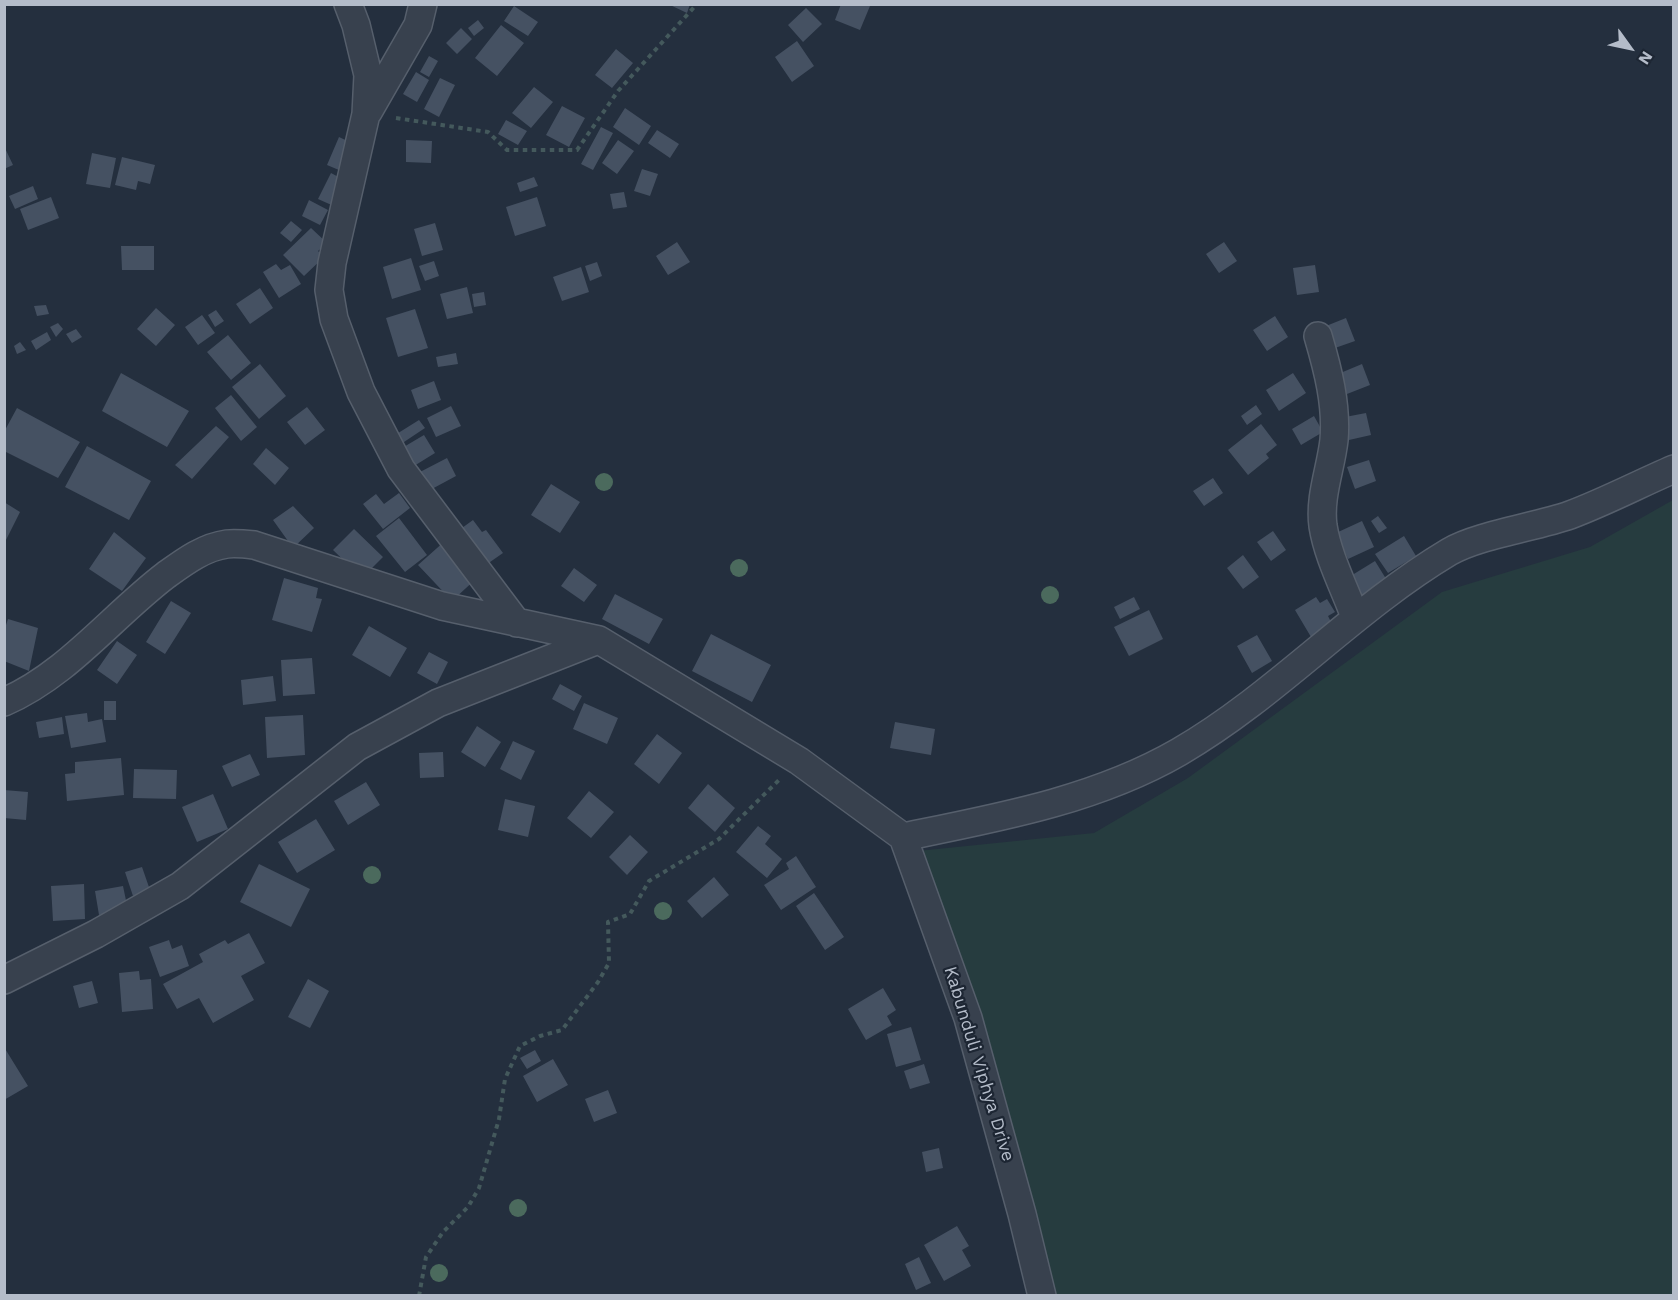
<!DOCTYPE html>
<html>
<head>
<meta charset="utf-8">
<style>
  body { margin:0 }
  #map { position:relative; width:1678px; height:1300px; overflow:hidden; background:#242f3e; font-family:"Work Sans",sans-serif }
  canvas { display:block }
  .frame { position:absolute; inset:0; border:6px solid #b4bcc9; pointer-events:none }
  .north { position:absolute; left:1600px; top:18px; width:60px; height:60px; -webkit-text-stroke:4px #1d2633; paint-order:stroke; rotate:123deg; font-size:16px; font-weight:700; line-height:24px; text-align:center; color:#b4bcc9 }
  .north::after { content:''; display:block; margin:auto; width:21px; height:27px; background:#b4bcc9; clip-path:polygon(50% 0,100% 100%,50% 72%,0 100%) }
</style>
</head>
<body>
<div id="map">
<canvas width="1678" height="1300"></canvas>
<div class="frame"></div>
<div class="north">N</div>
</div>
<script>
const context = document.querySelector('canvas').getContext('2d');
context.lineJoin = 'round';
function fillPath(path, color) {
  context.fillStyle = color;
  context.fill(path, 'evenodd');
}
function stroke(path, color, width, dash) {
  context.strokeStyle = color;
  context.lineWidth = width;
  context.lineCap = dash ? 'butt' : 'round';
  context.setLineDash(dash || []);
  context.stroke(path);
}
function write(font, color, halo, rows, align = 'center') {
  context.font = font + ' "Work Sans",sans-serif';
  context.lineWidth = 4.5;
  context.setLineDash([]);
  context.textBaseline = 'middle';
  context.strokeStyle = halo;
  context.fillStyle = color;
  for (const [text, x, y, turn = 0] of rows) {
    context.save();
    context.translate(x, y);
    context.rotate((+turn || 0) * Math.PI / 180);
    context.textAlign = isNaN(turn) ? turn : align;
    if (halo) context.strokeText(text, 0, 0);
    context.fillText(text, 0, 0);
    context.restore();
  }
}
fillPath(new Path2D(`
  M1673 500V1295H1036L918 851 1094 833 1188 778 1442 592 1590 547Z`), '#263c3f');
fillPath(new Path2D(`
  M668 4H690L687 13Z
  M841 4 870 6 860 30 835 20Z
  M514 6 538 22 528 36 504 21Z
  M806 8 822 24 803 42 788 25Z
  M478 20 484 28 474 36 468 28Z
  M501 25 524 43 497 76 475 58Z
  M461 28 472 39 457 54 446 43Z
  M797 41 814 66 792 82 775 57Z
  M616 49 633 63 612 88 595 75Z
  M429 56 438 61 429 77 420 72Z
  M416 72 429 80 417 102 403 94Z
  M440 78 455 85 439 117 424 109Z
  M534 87 553 102 531 128 512 113Z
  M562 106 585 118 569 147 546 135Z
  M625 108 651 126 639 145 613 127Z
  M506 120 527 131 518 145 498 134Z
  M601 127 613 133 593 170 581 164Z
  M657 130 679 144 670 158 648 143Z
  M339 137 358 146 346 173 327 165Z
  M406 140 432 141 431 163 406 162Z
  M618 140 634 151 617 174 602 163Z
  M4 146 13 165 4 169Z
  M92 153 116 158 110 188 86 184Z
  M122 157 155 165 150 184 138 181 136 190 115 185Z
  M642 169 658 174 650 196 634 191Z
  M331 173 348 182 336 207 318 199Z
  M534 177 538 186 520 192 517 183Z
  M33 186 38 199 15 209 9 196Z
  M624 192 627 207 613 209 610 194Z
  M51 197 59 218 28 230 20 209Z
  M537 197 546 226 515 236 506 207Z
  M309 200 328 210 320 225 302 216Z
  M291 221 302 230 291 242 280 233Z
  M435 223 443 250 422 256 414 229Z
  M311 228 327 243 318 251 324 257 304 276 283 255Z
  M677 242 690 262 668 275 656 256Z
  M1224 242 1237 261 1219 273 1206 254Z
  M121 246H154V270H122Z
  M411 258 421 290 392 299 383 267Z
  M434 261 439 276 425 281 419 266Z
  M597 262 602 276 590 281 585 266Z
  M276 264 281 270 290 265 301 284 279 298 263 272Z
  M1315 265 1319 292 1297 295 1293 268Z
  M581 267 589 292 562 301 553 277Z
  M467 287 473 313 447 319 440 294Z
  M260 288 273 308 250 324 236 304Z
  M484 292 486 305 474 307 472 294Z
  M46 305 49 314 37 316 34 306Z
  M156 308 175 325 156 346 137 329Z
  M415 309 428 348 398 357 386 318Z
  M216 310 224 321 215 327 208 315Z
  M202 315 215 333 198 345 185 327Z
  M1275 316 1288 337 1267 351 1253 330Z
  M1346 318 1355 341 1335 348 1326 326Z
  M58 323 63 329 56 337 50 327Z
  M76 329 82 337 72 343 66 334Z
  M47 332 51 340 36 350 31 341Z
  M228 335 251 363 231 380 207 352Z
  M20 342 26 350 17 354 14 346Z
  M456 353 458 364 438 367 436 357Z
  M260 364 286 396 259 419 232 387Z
  M1362 364 1370 385 1347 394 1338 374Z
  M121 373 189 411 167 447 102 411Z
  M1293 373 1306 393 1279 411 1266 390Z
  M434 381 441 400 418 409 411 390Z
  M231 395 257 427 241 441 215 408Z
  M1256 405 1262 414 1247 425 1241 416Z
  M451 406 461 426 436 437 427 418Z
  M307 407 325 430 305 445 287 422Z
  M17 408 80 442 58 478 4 451V432Z
  M1366 413 1371 435 1349 440 1345 417Z
  M1314 416 1323 432 1301 445 1292 429Z
  M419 420 425 428 401 444 395 435Z
  M1261 424 1277 445 1266 454 1269 458 1248 475 1228 450Z
  M216 426 229 437 192 479 175 465Z
  M424 435 435 453 414 466 402 448Z
  M87 446 151 481 129 520 65 487Z
  M266 448 289 468 275 485 253 464Z
  M447 458 456 476 430 490 420 472Z
  M1369 460 1376 481 1355 489 1347 467Z
  M1213 478 1223 493 1204 506 1193 491Z
  M551 484 580 502 560 533 531 515Z
  M399 493 410 508 383 529 363 504 376 494 384 504Z
  M4 502 20 512 4 544Z
  M293 506 314 528 293 548 273 520Z
  M1378 516 1387 528 1379 533 1371 521Z
  M399 518 427 555 405 572 376 536Z
  M473 520 482 532 486 530 503 553 480 569 455 533Z
  M1362 521 1374 547 1348 559 1336 533Z
  M354 529 383 557 362 578 333 550Z
  M1273 531 1286 550 1271 561 1257 542Z
  M114 532 146 558 122 591 89 569Z
  M1404 536 1416 556 1388 573 1375 554Z
  M446 540 479 576 452 601 418 565Z
  M1243 555 1259 577 1243 589 1227 568Z
  M1375 561 1388 582 1361 598 1349 577Z
  M574 568 597 585 584 602 561 586Z
  M284 578 318 588 316 598 322 599 312 632 272 620Z
  M615 594 663 619 649 644 602 619Z
  M1134 597 1140 609 1120 619 1114 607Z
  M1316 597 1320 603 1327 599 1335 612 1328 616 1332 624 1311 637 1295 610Z
  M171 601 191 613 165 654 146 642Z
  M1149 610 1163 639 1129 656 1114 627Z
  M8 619 38 628 29 671 4 661V631Z
  M369 626 407 648 390 677 352 655Z
  M711 634 771 665 752 702 692 671Z
  M1257 635 1272 661 1252 673 1237 646Z
  M117 641 137 655 117 684 97 670Z
  M429 652 448 662 437 684 417 673Z
  M312 658 315 694 283 696 281 660Z
  M273 676 276 701 243 705 241 680Z
  M560 684 582 696 574 711 552 699Z
  M104 701H116V720H104Z
  M584 703 618 718 607 744 573 729Z
  M87 713 88 722 102 719 106 742 71 748 65 716Z
  M303 715 305 755 267 758 265 717Z
  M62 717 64 734 39 738 36 722Z
  M895 722 935 729 931 755 890 748Z
  M477 726 501 742 485 767 461 752Z
  M657 734 682 753 659 784 634 764Z
  M513 741 535 751 521 780 500 769Z
  M443 752 444 777 420 778 419 753Z
  M250 754 260 775 232 787 222 766Z
  M121 758 124 795 67 801 65 774 75 773V762Z
  M134 769 177 770 176 799 133 798Z
  M366 782 380 805 348 825 334 801Z
  M708 784 735 808 715 832 688 808Z
  M4 790 28 792 26 820 4 818Z
  M589 791 614 812 591 838 567 818Z
  M213 794 228 829 197 842 182 807Z
  M505 799 535 806 528 837 498 830Z
  M316 819 335 850 297 873 278 842Z
  M758 826 771 836 765 844 782 859 767 878 736 852Z
  M630 835 648 852 627 875 609 857Z
  M796 856 816 887 781 910 764 885 789 869 786 863Z
  M259 864 310 889 291 927 240 902Z
  M142 867 150 890 133 896 125 872Z
  M714 877 729 895 702 918 687 901Z
  M84 884 85 919 53 921 51 886Z
  M123 886 128 910 99 915 95 891Z
  M814 893 844 937 825 950 796 906Z
  M249 933 265 963 241 976 254 1000 213 1023 199 998 177 1009 163 984 203 962 199 954 225 940 228 944Z
  M169 940 172 949 182 945 189 966 160 977 149 947Z
  M139 971 140 980 151 979 153 1009 122 1012 119 973Z
  M308 979 329 991 310 1028 288 1017Z
  M92 981 98 1003 79 1008 73 986Z
  M883 988 896 1010 887 1016 892 1025 866 1040 848 1009Z
  M911 1027 921 1060 896 1067 887 1034Z
  M4 1047 28 1086 4 1100Z
  M535 1050 541 1061 527 1069 520 1058Z
  M553 1059 568 1085 537 1102 523 1076Z
  M924 1064 930 1083 910 1089 904 1071Z
  M608 1090 617 1113 594 1122 585 1099Z
  M939 1148 943 1168 926 1172 922 1152Z
  M957 1226 969 1246 962 1250 971 1266 944 1281 924 1245Z
  M919 1257 931 1283 916 1290 905 1264Z`), '#455162');
const minor = new Path2D(`
  M348 4 356 25 368 75 366 114 332 263 329 290 334 319 361 392 401 469 517 623
  M368 112 418 25 423 4
  M1318 336C1328 370 1337 405 1334 440 1331 468 1319 497 1323 526 1328 557 1344 587 1355 617
  M4 702C67 675 112 616 166 575 184 562 204 547 227 544 235 543 245 544 254 545L442 606 599 640 799 761 903 837C997 818 1096 800 1179 752 1277 695 1352 610 1449 552 1478 535 1536 527 1570 515 1605 502 1639 484 1674 469
  M903 837 968 1018 1022 1214 1042 1296
  M4 980 96 934 180 886 357 747 438 703 598 640`);
stroke(minor, '#565f6c', 30);
stroke(new Path2D(`
  M396 118 488 132 507 150H577L618 91 697 4
  M419 1296 426 1257 443 1232 468 1207 479 1188 499 1119 505 1079 520 1046 540 1036 562 1030 598 982 609 963 608 922 630 914 649 881 719 839 779 780`), '#44595c', 4, [4.5, 4.5]);
stroke(minor, '#38414e', 27);
context.fillStyle = '#4b6a5d';
for (const [x, y] of [
  [604,482],
  [739,568],
  [1050,595],
  [372,875],
  [663,911],
  [518,1208],
  [439,1273]
]) {
  context.beginPath();
  context.arc(x, y, 9, 0, 2 * Math.PI);
  context.fill();
}
write('18px', '#b4bcc9', '#1d2633', [
  ["Kabunduli Viphya Drive",979,1064,73]
]);
</script>
</body>
</html>
